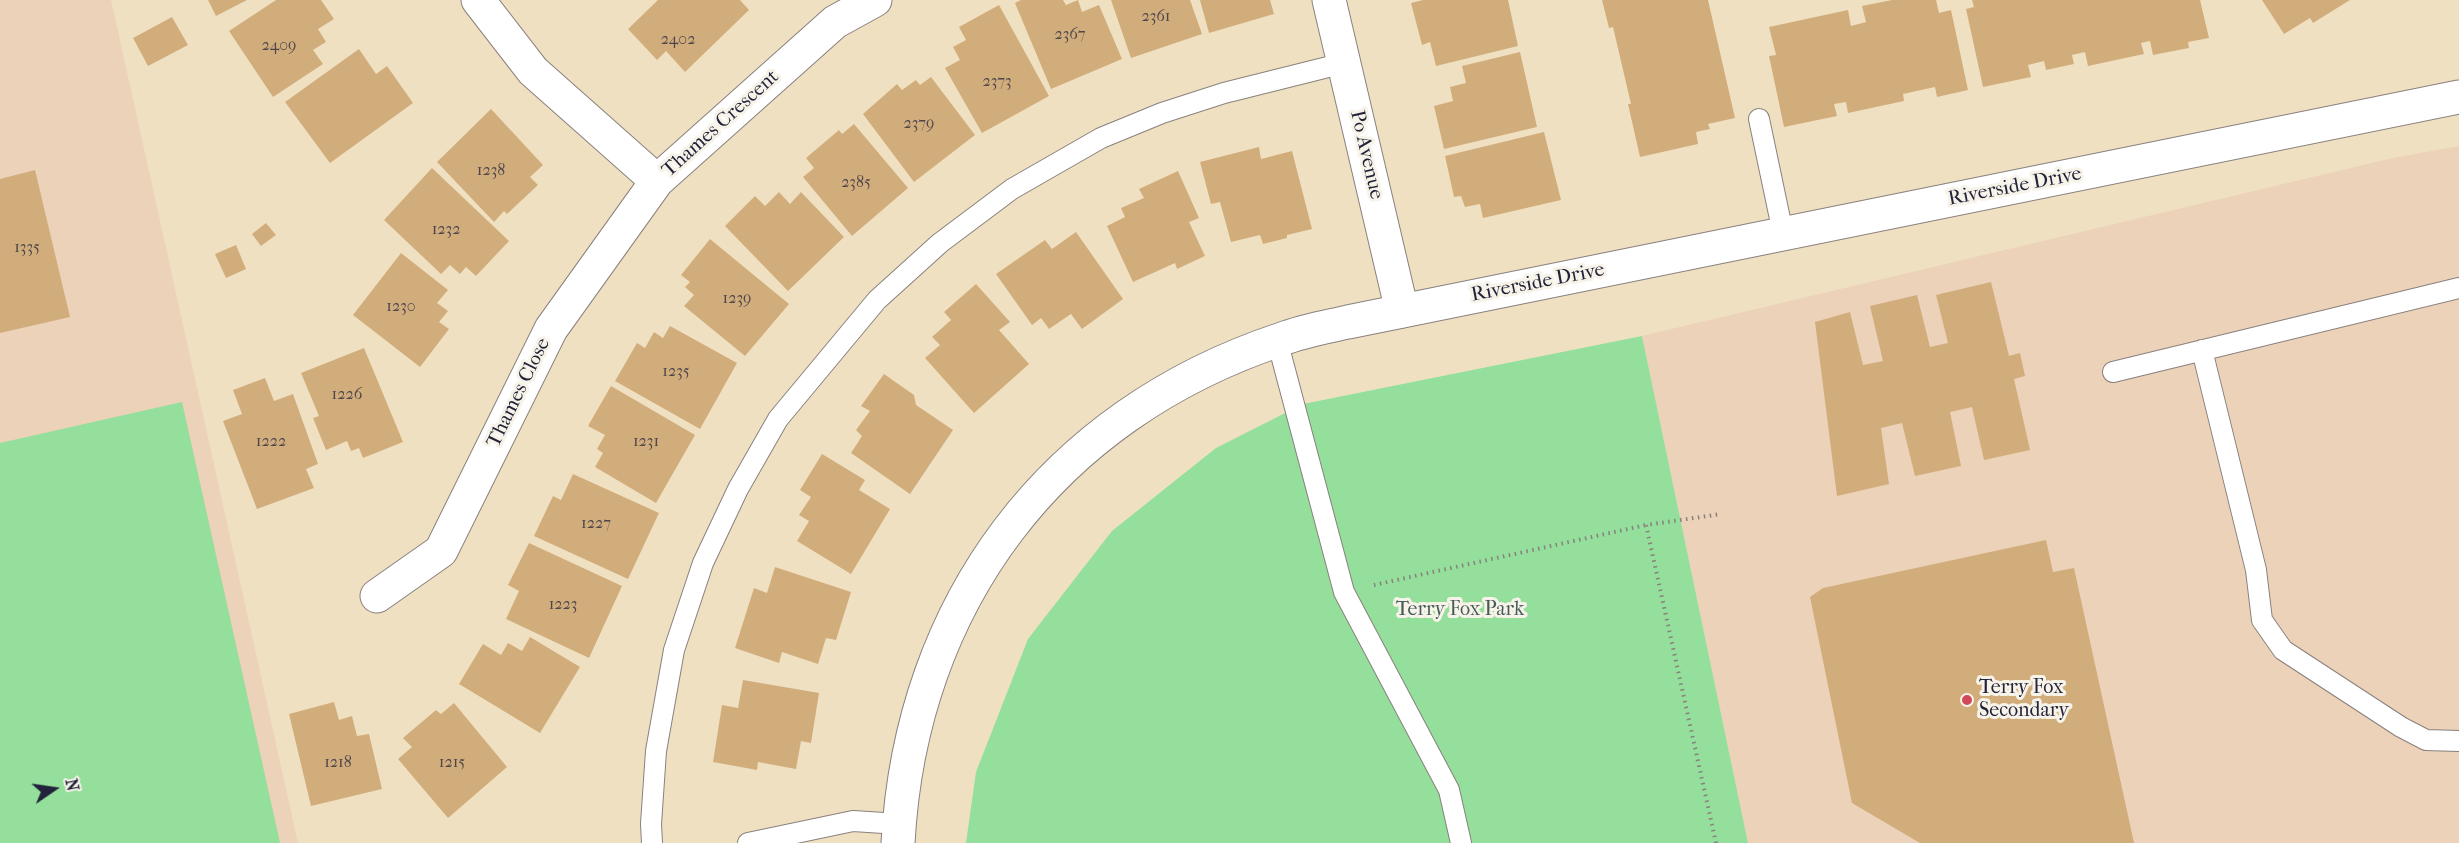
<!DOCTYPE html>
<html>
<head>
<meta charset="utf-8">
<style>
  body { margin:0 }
  #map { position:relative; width:2459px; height:843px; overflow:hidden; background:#f0e0c2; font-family:"IM FELL French Canon",serif }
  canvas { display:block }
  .north { position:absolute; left:24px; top:759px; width:60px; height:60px; -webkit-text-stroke:4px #f7f3e8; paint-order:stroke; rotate:77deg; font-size:16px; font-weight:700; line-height:24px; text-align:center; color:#22223b }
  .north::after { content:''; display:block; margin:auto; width:21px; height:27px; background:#22223b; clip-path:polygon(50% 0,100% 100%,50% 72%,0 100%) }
</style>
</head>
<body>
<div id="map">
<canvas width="2459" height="843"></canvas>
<div class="north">N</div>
</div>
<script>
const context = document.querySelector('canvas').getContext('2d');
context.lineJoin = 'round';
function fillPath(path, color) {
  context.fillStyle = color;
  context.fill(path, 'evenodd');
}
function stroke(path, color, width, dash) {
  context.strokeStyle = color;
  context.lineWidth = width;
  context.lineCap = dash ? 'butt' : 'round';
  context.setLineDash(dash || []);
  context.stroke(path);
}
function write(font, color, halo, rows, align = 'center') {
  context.font = font + ' "IM FELL French Canon",serif';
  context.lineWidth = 6;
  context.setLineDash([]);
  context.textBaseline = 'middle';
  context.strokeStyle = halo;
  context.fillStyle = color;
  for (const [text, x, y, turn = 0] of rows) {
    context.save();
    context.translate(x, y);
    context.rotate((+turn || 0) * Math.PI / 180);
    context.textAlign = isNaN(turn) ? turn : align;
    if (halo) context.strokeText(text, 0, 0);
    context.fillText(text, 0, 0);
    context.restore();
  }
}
fillPath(new Path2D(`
  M0 0H111L298 843H0Z
  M2459 146V843H1748L1642 336 2393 158Z`), '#ebd2b8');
fillPath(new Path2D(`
  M1642 336 1748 843H966L976 772 1028 639 1112 531 1216 448 1303 404Z
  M182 402 280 843H0V443Z`), '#93df9b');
fillPath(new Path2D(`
  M208 0H247L216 16Z
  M276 0H321L334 19 318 29 326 42 313 50 323 64 273 97 229 31Z
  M658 0H740L749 10 685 72 666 51 657 60 628 29Z
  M1021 0H1063L1066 5 1078 0 1082 12 1099 5 1122 59 1051 89 1015 3Z
  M1111 0H1190L1202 34 1131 58Z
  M1200 0H1270L1274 14 1209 33Z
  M1423 0H1508L1518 46 1436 66 1430 42 1422 45 1411 3Z
  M1602 0H1708L1735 118 1708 124 1710 129 1696 132 1698 144 1640 157 1628 104H1631L1613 27 1609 28Z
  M1892 0H1936L1939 13 1951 10 1968 90 1937 97 1935 87 1903 94 1904 101 1848 113 1846 102 1834 104 1837 116 1784 127 1769 56 1776 55 1769 27 1848 10 1851 26 1866 22 1862 6Z
  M1972 0H2200L2209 38 2188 42 2189 48 2153 55 2150 41 2141 43 2144 54 2088 66 2085 52 2072 55 2074 64 2046 70 2044 61 2028 65 2031 77 1983 87 1966 9 1974 7Z
  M2262 0H2350L2313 23 2310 18 2284 34Z
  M999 5 1049 96 982 133 945 68 960 60 953 47 966 40 959 27Z
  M172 17 188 45 148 66 133 38Z
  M359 49 376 74 387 66 413 103 330 163 285 102Z
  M1520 52 1537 127 1444 149 1434 106 1453 101 1450 87 1466 83 1462 66Z
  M931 77 975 135 914 182 863 114 897 84 902 90 916 80 920 85Z
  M491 109 543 165 530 177 538 185 507 214 504 211 494 222 437 162Z
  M854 124 908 188 852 236 803 177 814 168 806 158 839 130 842 134Z
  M1544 132 1561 200 1483 218 1480 204 1465 207 1461 196 1454 197 1445 156Z
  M1259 147 1261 159 1292 151 1312 229 1287 235V238L1263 244 1260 235 1231 242 1220 202 1211 204 1200 162Z
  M432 168 509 241 476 276 466 267 460 274 450 265 441 274 384 220Z
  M35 170 70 317 0 333V179Z
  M1178 171 1199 218 1189 222 1205 256 1177 269 1175 263 1133 282 1107 226 1125 217 1121 208 1144 198 1139 189Z
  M779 192 790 204 801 192 844 237 788 291 725 226 755 196 765 206Z
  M266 223 276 235 261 246 252 234Z
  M1076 232 1123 299 1082 329 1071 314 1049 329 1041 318 1032 325 996 274 1045 240 1052 249Z
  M710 239 789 304 745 356 684 306 694 295 685 287 690 282 681 275Z
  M236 245 246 269 226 278 215 254Z
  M401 253 448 290 437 303 448 311 439 322 449 329 420 367 353 315Z
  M1991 282 2009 356 2020 353 2025 376 2014 379 2030 450 1984 460 1972 407 1950 412 1961 466 1915 476 1902 423 1881 428 1889 484 1837 496 1815 322 1850 312 1863 365 1883 361 1870 306 1917 295 1930 347 1948 343 1936 295Z
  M976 284 1010 322 999 330 1029 364 974 413 925 358 940 345 932 337 951 320 944 312Z
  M670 326 737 363 700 429 615 381 637 343 645 348 654 332 663 338Z
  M364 348 403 442 363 458 359 448 351 451 347 441 326 450 313 418 319 416 301 373Z
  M884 374 914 395 916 405 953 430 910 494 851 453 862 436 856 430 870 411 861 406Z
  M265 378 274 401 293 394 318 464 306 469 314 488 257 509 223 421 242 414 233 390Z
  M611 386 695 435 656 503 595 467 603 453 597 449 605 435 588 426Z
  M822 454 865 480 859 490 890 509 851 574 797 541 809 521 799 515 811 497 800 490Z
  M573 474 659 513 628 579 534 536 553 496 561 500Z
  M2046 540 2053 572 2074 568 2134 843H1920L1852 803 1810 597 1823 588Z
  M529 543 622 586 589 658 506 619 519 591 508 585Z
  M775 567 851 592 836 640 826 638 818 664 782 652 779 663 735 648 754 588 767 593Z
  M530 637 580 667 540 733 459 684 483 644 501 655 508 643 522 651Z
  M743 680 819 693 811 743 801 741 796 769 758 762 757 770 713 762 722 705 738 708Z
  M334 702 339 720 352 716 357 736 369 734 382 789 311 806 289 714Z
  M454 703 507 767 448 818 398 759 412 747 403 738 436 710 441 714Z`), '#d2ad7c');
const service = new Path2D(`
  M1759 119 1783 233
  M1277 340 1344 592 1449 790 1461 843
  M2202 350 2256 570 2262 620 2283 650 2401 727 2426 740 2459 741
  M2113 372 2459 288
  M652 843 651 824 656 751 674 650 703 563 738 489 778 419 877 300 940 243 1012 189 1101 138 1162 113 1224 93 1344 63
  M748 843 853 821 899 824`);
const minor = new Path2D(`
  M478 0 533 71 657 181
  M1329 0 1402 311
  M377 596 441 551 551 329 657 181 835 22 875 0`);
const tertiary = new Path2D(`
  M898 843C911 603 1052 415 1282 339 1303 331 1326 327 1348 322L2459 97`);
stroke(service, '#89817e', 22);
stroke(minor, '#89817e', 35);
stroke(tertiary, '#89817e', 35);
stroke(new Path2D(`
  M1374 585 1646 525
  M1716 843 1646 525 1721 514`), '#89817e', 4, [1.5, 4.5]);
stroke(service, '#fff', 20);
stroke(minor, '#fff', 33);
stroke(tertiary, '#fff', 33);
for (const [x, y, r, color] of [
  [1967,700,6,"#d1495b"]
]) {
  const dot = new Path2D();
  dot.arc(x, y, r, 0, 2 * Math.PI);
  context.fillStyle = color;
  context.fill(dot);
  stroke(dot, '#f7f3e8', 2);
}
write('16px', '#4e454b', null, [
  ["2361",1156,17],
  ["2367",1070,35],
  ["2402",678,40],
  ["2409",279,46],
  ["2373",997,82],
  ["2379",919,124],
  ["1238",491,171],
  ["2385",856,183],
  ["1232",446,230],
  ["1335",27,248],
  ["1239",737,299],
  ["1230",401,307],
  ["1235",676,372],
  ["1226",347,395],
  ["1222",271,442],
  ["1231",646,442],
  ["1227",596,524],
  ["1223",563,605],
  ["1218",338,763],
  ["1215",452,763]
]);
write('20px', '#22223b', '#f7f3e8', [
  ["Thames Crescent",721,124,-42],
  ["Po Avenue",1366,155,77],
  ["Riverside Drive",2015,187,-11],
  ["Riverside Drive",1538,283,-11],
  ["Thames Close",519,393,-64]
]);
write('20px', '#445b58', '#f7f3e8', [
  ["Terry Fox Park",1460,610]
]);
write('20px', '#22223b', '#f7f3e8', [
  ["Terry Fox",1979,688],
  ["Secondary",1979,711]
], 'left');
</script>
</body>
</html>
